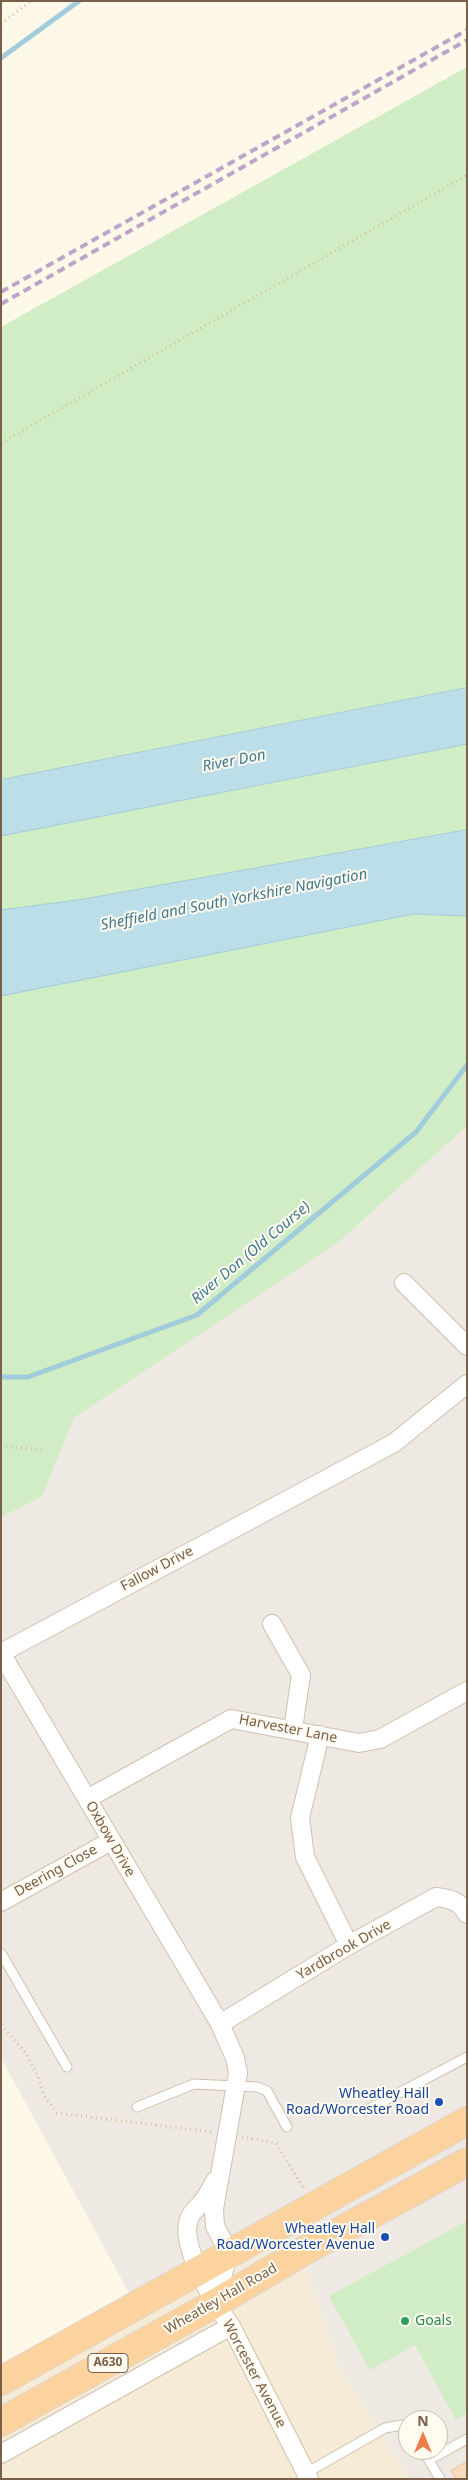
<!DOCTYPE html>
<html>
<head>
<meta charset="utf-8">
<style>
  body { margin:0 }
  #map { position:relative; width:468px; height:2480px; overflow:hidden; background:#fef8e9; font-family:"Noto Sans",sans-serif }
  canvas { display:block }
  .frame { position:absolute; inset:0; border:2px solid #7a604a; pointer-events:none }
  .north { position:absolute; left:398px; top:2410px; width:50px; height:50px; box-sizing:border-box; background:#fffbf0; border:1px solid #cabdae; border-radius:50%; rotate:0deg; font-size:14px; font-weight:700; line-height:20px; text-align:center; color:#7a604a }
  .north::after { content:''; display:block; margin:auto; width:18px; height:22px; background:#ed7e48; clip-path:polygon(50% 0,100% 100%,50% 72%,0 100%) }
</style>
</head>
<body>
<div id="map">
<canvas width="468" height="2480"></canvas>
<div class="frame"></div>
<div class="north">N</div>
</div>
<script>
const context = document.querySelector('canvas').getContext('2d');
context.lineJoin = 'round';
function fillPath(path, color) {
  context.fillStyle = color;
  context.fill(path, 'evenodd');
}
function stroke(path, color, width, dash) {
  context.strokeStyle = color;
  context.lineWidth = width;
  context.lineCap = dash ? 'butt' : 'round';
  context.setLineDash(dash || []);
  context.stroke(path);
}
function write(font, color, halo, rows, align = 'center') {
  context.font = font + ' "Noto Sans",sans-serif';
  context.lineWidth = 4;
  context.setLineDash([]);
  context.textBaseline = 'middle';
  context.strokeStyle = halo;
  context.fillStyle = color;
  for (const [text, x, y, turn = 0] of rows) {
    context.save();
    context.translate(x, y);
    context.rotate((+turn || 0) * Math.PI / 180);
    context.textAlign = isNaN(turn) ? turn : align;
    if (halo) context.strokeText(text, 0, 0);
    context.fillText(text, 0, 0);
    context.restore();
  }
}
fillPath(new Path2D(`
  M281 2224 302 2252 338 2368 410 2479H1V2372Z`), '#f6ebd6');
fillPath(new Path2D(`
  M467 1126V2479H410L338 2368 302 2252 281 2224 129 2293 1 2058V1517L42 1495 74 1418 340 1241ZM408 2420H438V2450H408Z`), '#eee9e2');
fillPath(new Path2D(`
  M467 67V688L1 780V327Z
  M467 744V830L84 899 1 910V836Z
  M413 914 467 916V1126L340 1241 74 1418 42 1496 1 1517V996Z
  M467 2221V2414L456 2420 415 2345 370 2370 329 2296Z`), '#d1edc5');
const water = new Path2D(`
  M467 688V744L1 836V780Z
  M467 830V916L413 914 1 996V910L84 899Z`);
fillPath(water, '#bbdee9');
stroke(water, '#a1ccdb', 1);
stroke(new Path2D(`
  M1 58 79 1
  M1 1377H28L197 1315 416 1132 467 1065`), '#a1ccdb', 5);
const building = new Path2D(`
  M467 2462V2479H456L451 2471Z`);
fillPath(building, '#f5dabe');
stroke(building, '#e8c29e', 1);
const service = new Path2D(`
  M1 1953 67 2067
  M137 2107 194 2084 257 2087 267 2091 287 2127
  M365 2111 467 2057
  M423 2450 440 2479
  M429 2460 467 2439
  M306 2473 385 2428 402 2425 408 2430`);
const minor = new Path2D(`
  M404 1283 467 1346
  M272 1624 301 1675 293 1729
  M1 1653 220 2024 235 2058 238 2073 214 2209 215 2226 229 2253 214 2304
  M1 1653 394 1443 467 1384
  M320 1735 300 1818 305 1857 349 1945
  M87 1799 231 1719 359 1743 380 1739 467 1691
  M1 1902 111 1841
  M220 2024 349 1945 436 1897C451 1899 460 1901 467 1914
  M215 2181C211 2188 208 2195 203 2201 199 2207 191 2212 189 2219 179 2245 215 2305 231 2326L309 2479
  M1 2454 231 2326`);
const trunk = new Path2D(`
  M1 2381 467 2121
  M1 2422 214 2304 302 2252 467 2162`);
stroke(service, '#d1c0ad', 11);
stroke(minor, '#d1c0ad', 20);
stroke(trunk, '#dcd6d0', 30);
stroke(new Path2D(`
  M1 24 31 1
  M1 443 467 175
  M1 1446 45 1450
  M1 2025 25 2052 38 2076 44 2096 57 2113 212 2132
  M242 2137 276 2143 304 2189`), '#dabda1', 3, [1, 4]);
stroke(service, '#fff', 9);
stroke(minor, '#fff', 18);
stroke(trunk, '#fcd29e', 28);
stroke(new Path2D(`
  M1 292 467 30
  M1 304 467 40`), '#bca5c9', 4, [8, 5]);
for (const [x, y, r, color] of [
  [439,2102,5,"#1a4fb4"],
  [385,2237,5,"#1a4fb4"],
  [405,2321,5,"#2e9e5b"]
]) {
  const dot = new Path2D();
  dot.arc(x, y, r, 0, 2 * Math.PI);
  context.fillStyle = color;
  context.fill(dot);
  stroke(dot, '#fffbf0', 2);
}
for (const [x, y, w] of [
  [108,2363,40]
]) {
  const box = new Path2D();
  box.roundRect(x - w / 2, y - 9.5, w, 19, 4);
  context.fillStyle = '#fffbf0';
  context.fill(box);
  stroke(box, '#7a604a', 1);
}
write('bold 12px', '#7a604a', null, [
  ["A630",108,2363]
]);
write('14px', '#7a604a', '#fffbf0', [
  ["Fallow Drive",157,1569,-28],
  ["Harvester Lane",288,1729,11],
  ["Oxbow Drive",110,1839,60],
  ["Deering Close",56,1871,-29],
  ["Yardbrook Drive",344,1950,-30],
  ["Wheatley Hall Road",221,2299,-30],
  ["Worcester Avenue",254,2374,62]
]);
write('14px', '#164399', '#fffbf0', [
  ["Wheatley Hall",429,2094],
  ["Road/Worcester Road",429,2110],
  ["Wheatley Hall",375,2229],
  ["Road/Worcester Avenue",375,2245]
], 'right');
write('14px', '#27864d', '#fffbf0', [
  ["Goals",415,2321]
], 'left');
write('italic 15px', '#427a8f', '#fffbf0', [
  ["River Don",234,761,-11],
  ["Sheffield and South Yorkshire Navigation",234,900,-11],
  ["River Don (Old Course)",251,1253,-40]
]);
</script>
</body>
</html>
